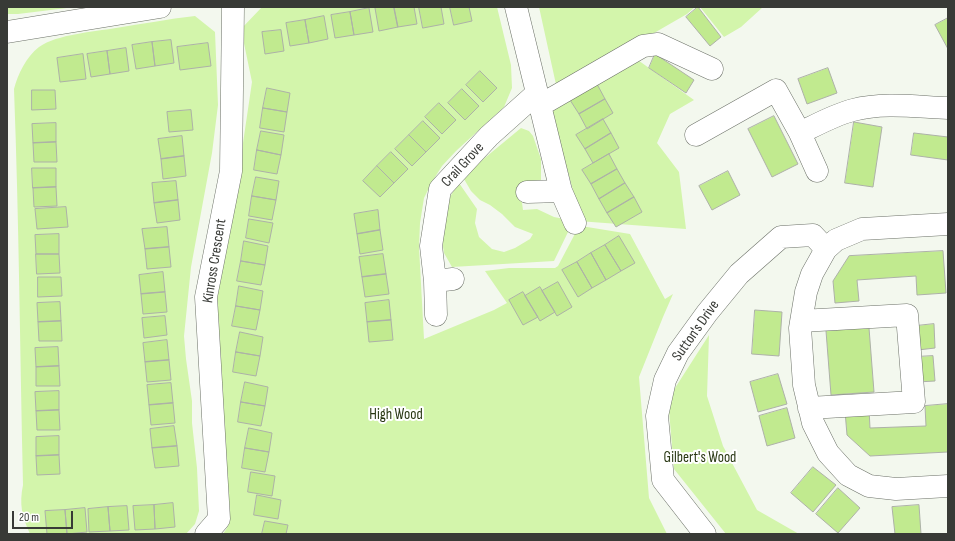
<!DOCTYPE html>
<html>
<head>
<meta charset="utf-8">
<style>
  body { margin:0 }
  #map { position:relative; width:955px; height:541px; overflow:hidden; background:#f3f8ee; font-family:"Sofia Sans Condensed",sans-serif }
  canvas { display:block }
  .frame { position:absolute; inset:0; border:8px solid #383a36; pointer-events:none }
  .scale { position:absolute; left:12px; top:511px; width:61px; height:18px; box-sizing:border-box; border:2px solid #383a36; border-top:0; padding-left:5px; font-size:12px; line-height:14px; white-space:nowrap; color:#383a36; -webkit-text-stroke:3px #fff; paint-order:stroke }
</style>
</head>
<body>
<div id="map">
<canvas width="955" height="541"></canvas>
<div class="frame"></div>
<div class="scale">20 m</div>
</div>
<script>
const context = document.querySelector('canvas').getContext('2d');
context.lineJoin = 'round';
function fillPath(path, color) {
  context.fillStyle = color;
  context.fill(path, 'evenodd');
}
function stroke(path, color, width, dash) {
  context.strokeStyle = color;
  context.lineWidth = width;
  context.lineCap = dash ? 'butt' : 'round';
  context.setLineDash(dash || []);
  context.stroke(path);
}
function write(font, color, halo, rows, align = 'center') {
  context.font = font + ' "Sofia Sans Condensed",sans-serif';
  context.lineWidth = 4;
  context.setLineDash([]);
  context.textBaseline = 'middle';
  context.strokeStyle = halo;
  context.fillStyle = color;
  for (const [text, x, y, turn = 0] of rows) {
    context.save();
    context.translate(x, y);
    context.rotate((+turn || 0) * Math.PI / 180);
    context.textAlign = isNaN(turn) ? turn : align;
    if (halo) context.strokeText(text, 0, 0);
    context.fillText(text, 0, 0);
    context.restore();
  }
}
fillPath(new Path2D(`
  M7 7H75L18 14H7Z
  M262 7H497L511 65 512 88 504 107 456 151 442 166 432 182 424 198 420 223 419 247 424 339 494 310 507 303 485 271 509 268H555L558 266 578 228 581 226 630 234 665 299 673 294 663 317 639 377 649 498 667 534H223L227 528 230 512 215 323 219 281 239 170 252 82 241 29Z
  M539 7H695L687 14 557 89Z
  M700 7H763L741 27 724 37Z
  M195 16 215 32 218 105 212 153 191 267 184 336 186 359 192 401V423L197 468 199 511 195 524 186 534H30C22 516 19 505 23 485 20 353 19 221 14 89 18 74 26 57 39 47 58 34 93 32 116 28 142 24 168 19 195 16Z
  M635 58 694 100 670 114 657 143 679 172 686 229 578 221 574 194 550 107Z
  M521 128 529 131 533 136 541 159V180L530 192 521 196 523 210 537 209 554 217 564 219 569 230 554 261 452 267 444 253 441 233 446 204 454 190 459 183 477 209 475 223 479 237 492 249 504 252 515 248 530 239 533 234 515 227 502 214 490 205 480 200 471 191 464 179 469 171Z
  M709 335 707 396 723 446 757 510 799 534H726L674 469 668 399Z`), '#d3f5ab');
const building = new Path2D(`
  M394 7H414L417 24 398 27Z
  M394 7 398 27 379 31 375 8Z
  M419 7H441L444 24 423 28Z
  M450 7H469L472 21 454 25Z
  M698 7 721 37 710 46 686 17Z
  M369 8 373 32 354 35 350 12Z
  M350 12 354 35 335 38 331 15Z
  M324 16 328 39 309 43 305 20Z
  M948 18V49L935 25Z
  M305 20 309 43 290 46 286 23Z
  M281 30 284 51 265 54 262 32Z
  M171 40 174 63 155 66 152 42Z
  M152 42 155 66 136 69 132 45Z
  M208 43 211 66 180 70 177 47Z
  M126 48 129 71 110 74 107 51Z
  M107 51 110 74 91 77 87 54Z
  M83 54 86 79 60 82 57 58Z
  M655 54 694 80 686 93 649 68Z
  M828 68 837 93 807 104 798 79Z
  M480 71 497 88 483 102 466 85Z
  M597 84 605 99 579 114 570 100Z
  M267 88 290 93 287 112 263 108Z
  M462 89 479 106 465 120 448 103Z
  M32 90H55L56 109 32 110Z
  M605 99 613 113 587 129 579 114Z
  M439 103 456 120 442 134 425 117Z
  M263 108 287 112 284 132 260 128Z
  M191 110 193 130 169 132 167 112Z
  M774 116 798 164 772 177 748 129Z
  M603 119 611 133 585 149 576 135Z
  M423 121 440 138 426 152 409 135Z
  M854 122 882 127 873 187 845 183Z
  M56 123V142L33 143 32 124Z
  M261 131 284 135 281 155 257 150Z
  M611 133 619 148 593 163 585 149Z
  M914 133 948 137V160L911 155Z
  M409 135 426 152 412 166 395 149Z
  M182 136 184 156 161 159 158 139Z
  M56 142 57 162H34L33 143Z
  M257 150 281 155 277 174 254 170Z
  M391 152 408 169 394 183 377 166Z
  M609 154 617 169 591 184 582 170Z
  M184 156 186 176 163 179 161 159Z
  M377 166 394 183 380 197 363 181Z
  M32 168H56V187L33 188Z
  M617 169 625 183 599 199 591 184Z
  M728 171 740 195 712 210 699 186Z
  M256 177 279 181 276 200 252 196Z
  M176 181 178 200 154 203 152 183Z
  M625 183 634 197 607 213 599 199Z
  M56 187 57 206 34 207 33 188Z
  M252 196 276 200 272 220 249 216Z
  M634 197 642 212 616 227 607 213Z
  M178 200 180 220 157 223 154 203Z
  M66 207 68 227 37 229 35 209Z
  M378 210 380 230 357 234 354 214Z
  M249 219 273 223 269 243 246 238Z
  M167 227 169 247 145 249 142 229Z
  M380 230 383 250 360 254 357 234Z
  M59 234V254H36L35 235Z
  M619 236 635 263 621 271 605 245Z
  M244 241 268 246 265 265 241 261Z
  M605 245 621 271 606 280 591 253Z
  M169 247 171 267 147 269 145 249Z
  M943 251 946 293 917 295 916 276 857 280 859 301 835 303 833 281 849 256Z
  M591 253 606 280 592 288 577 262Z
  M36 254H59L60 273 37 274Z
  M383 254 386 274 362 277 359 257Z
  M241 261 265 265 261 285 237 281Z
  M577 262 592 288 578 297 562 270Z
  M163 272 165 292 141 294 139 275Z
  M386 274 389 294 365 297 362 277Z
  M38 277H61L62 296 38 297Z
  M558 282 572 307 557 316 542 291Z
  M239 286 263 291 260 310 236 306Z
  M540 287 555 312 540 321 525 296Z
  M165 292 167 312 143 314 141 294Z
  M523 292 538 317 523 325 509 300Z
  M389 300 391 320 367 322 365 303Z
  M60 302 61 321 38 322 37 303Z
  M236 306 260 310 256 330 232 326Z
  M755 310 782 312 779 356 752 354Z
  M165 316 167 335 144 338 142 318Z
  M391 320 393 340 369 342 367 322Z
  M61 321 62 341H39L38 322Z
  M934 324 935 348 918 350 916 326Z
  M869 328 874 392 831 395 826 331Z
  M240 332 263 337 260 356 236 352Z
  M167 340 169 360 145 362 143 343Z
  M58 347 59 366 36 367 35 348Z
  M236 352 260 356 256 376 233 372Z
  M933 356 935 381 917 382 915 357Z
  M169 360 171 380 147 382 145 362Z
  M59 366 60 386H36V367Z
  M778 374 787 404 758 412 750 382Z
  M245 382 268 387 265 406 241 402Z
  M171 383 173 403 149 405 147 385Z
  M59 391V410L36 411 35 392Z
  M241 402 265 406 261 426 238 422Z
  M173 403 175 423 151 425 149 405Z
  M948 404V452L870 456 847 435 845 411 869 409 870 428 926 426 925 406Z
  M787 408 795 438 767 446 759 416Z
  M59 410 60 430H37L36 411Z
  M174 426 177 446 152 448 150 429Z
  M249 428 272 433 269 452 245 448Z
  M59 436V455L36 456V437Z
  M177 446 179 466 155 468 152 448Z
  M245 448 269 452 265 472 242 468Z
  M59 455 60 474 37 475 36 456Z
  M813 467 836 485 813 512 791 493Z
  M251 472 275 476 272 496 248 492Z
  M838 488 860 508 838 533 816 514Z
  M257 495 281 500 278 519 254 515Z
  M173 503 175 527 155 529 154 505Z
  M154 505 155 529 135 530 133 506Z
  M919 505 921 534H895L892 507Z
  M127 506 129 530 110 531 108 507Z
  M108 507 110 531 89 532 88 509Z
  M85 508 87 532 67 534 65 510Z
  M65 510 67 534H47L45 511Z
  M265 521 288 525 286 534H262Z`);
fillPath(building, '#c1ea8f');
stroke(building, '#adb1a8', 1);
const minor = new Path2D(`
  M516 7 561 191 575 223
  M7 32 160 7
  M539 106 643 46 658 44 712 69
  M800 133C818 124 834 115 853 110 884 102 917 107 948 108
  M696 135 776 90 800 133 817 171
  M527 192 561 191
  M948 224 862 229 836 240 826 249 812 274 806 292 800 328 804 385 813 423 828 453 848 475 869 486 896 489 948 486
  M435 281 453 279
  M436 315 435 281 431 246 440 189 489 136 536 94
  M801 321 907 315 914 402 809 408
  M206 534 219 519 206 297 231 171 233 7
  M705 534 663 480 657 416 665 380 678 353 707 313 739 274 781 237 813 235 826 249`);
stroke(minor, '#6c7168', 23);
stroke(minor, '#fff', 22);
write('15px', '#383a36', '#fff', [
  ["Crail Grove",463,165,-47],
  ["Kinross Crescent",215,261,-81],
  ["Sutton's Drive",696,331,-55]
]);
write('15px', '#283712', '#fff', [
  ["High Wood",396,415],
  ["Gilbert's Wood",700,458]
]);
</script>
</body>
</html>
